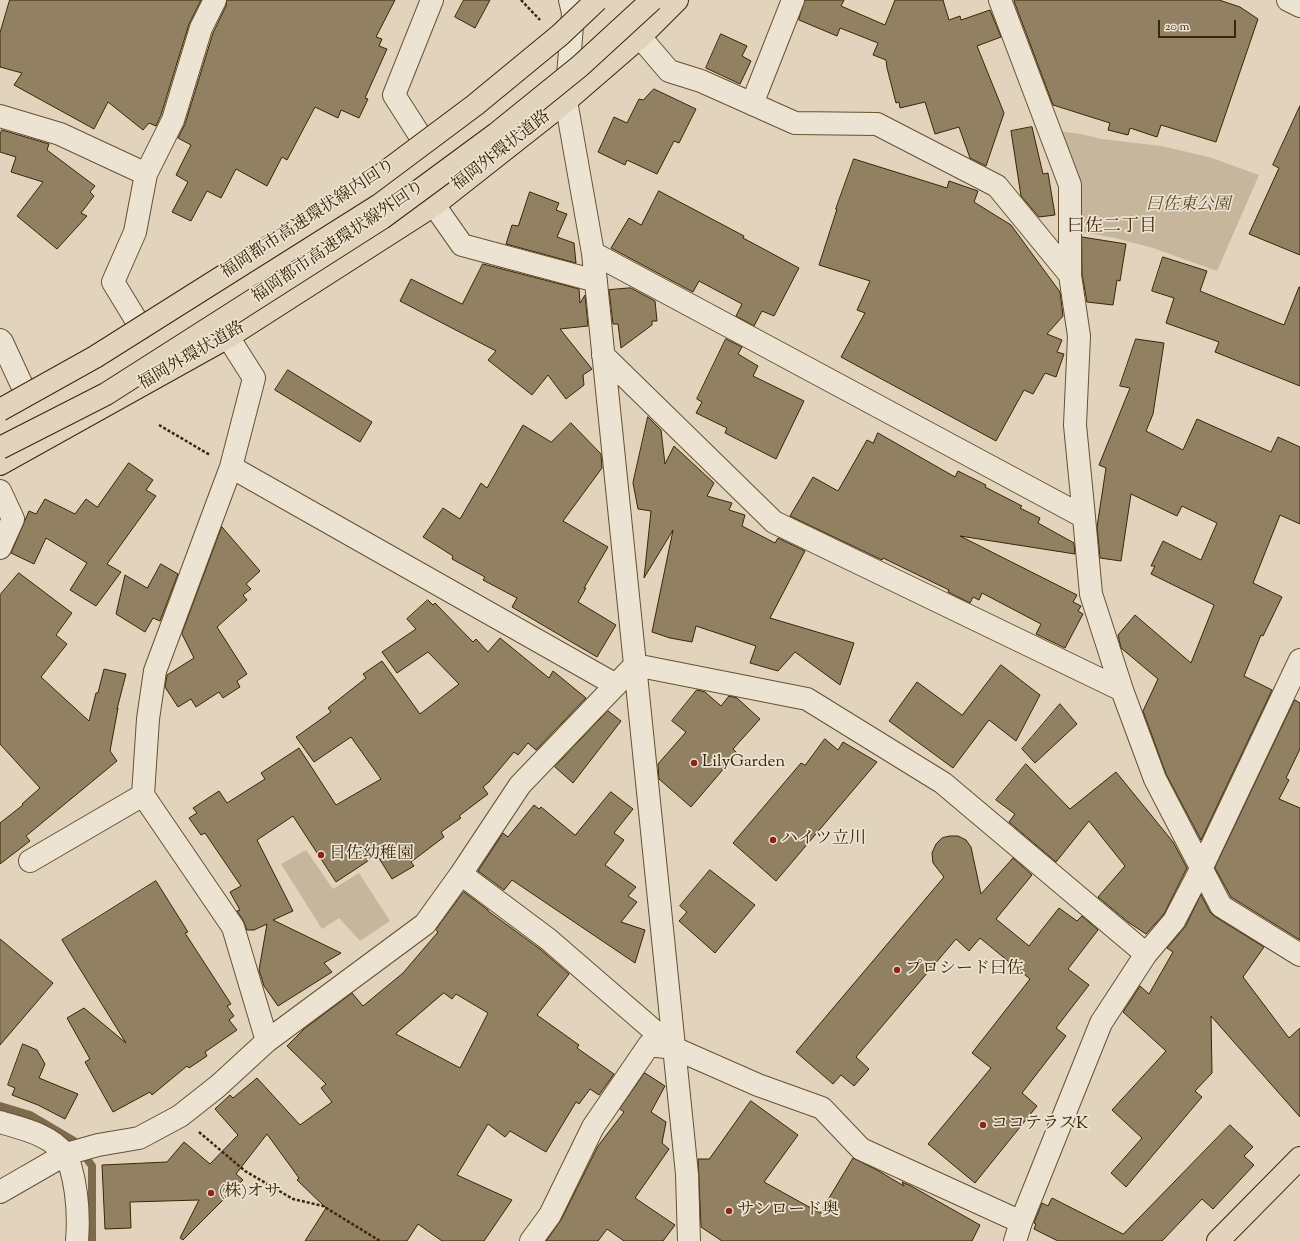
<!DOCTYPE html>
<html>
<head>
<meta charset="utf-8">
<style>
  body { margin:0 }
  #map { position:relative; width:1300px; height:1241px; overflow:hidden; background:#e2d4bc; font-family:"Sorts Mill Goudy",serif }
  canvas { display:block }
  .scale { position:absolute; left:1158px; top:20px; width:78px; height:18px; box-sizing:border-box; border:2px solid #3c2502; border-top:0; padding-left:5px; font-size:12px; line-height:14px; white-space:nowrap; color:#3c2502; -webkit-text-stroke:3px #ece3d3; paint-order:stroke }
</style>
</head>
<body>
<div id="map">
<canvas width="1300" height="1241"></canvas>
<div class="scale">20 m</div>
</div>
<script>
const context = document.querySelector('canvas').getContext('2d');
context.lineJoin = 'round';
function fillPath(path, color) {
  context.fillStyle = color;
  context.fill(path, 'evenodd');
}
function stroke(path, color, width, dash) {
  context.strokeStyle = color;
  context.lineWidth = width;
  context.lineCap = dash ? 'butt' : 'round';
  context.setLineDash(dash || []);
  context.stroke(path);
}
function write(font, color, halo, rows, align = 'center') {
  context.font = font + ' "Sorts Mill Goudy","Noto Serif JP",serif';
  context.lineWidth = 3.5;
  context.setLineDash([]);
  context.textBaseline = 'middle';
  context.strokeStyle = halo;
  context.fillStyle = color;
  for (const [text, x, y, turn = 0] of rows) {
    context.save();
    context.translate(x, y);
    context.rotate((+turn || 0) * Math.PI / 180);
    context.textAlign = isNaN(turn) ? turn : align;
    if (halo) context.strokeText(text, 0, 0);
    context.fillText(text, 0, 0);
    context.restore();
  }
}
fillPath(new Path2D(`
  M1057 131 1081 134 1102 139 1161 146 1209 157 1259 175 1217 271 1153 248 1115 238 1075 231Z
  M306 850 333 889 359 873 390 921 360 941 339 918 322 929 281 864Z`), '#c6b69c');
stroke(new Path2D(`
  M0 1106 30 1115 74 1141 92 1166V1241`), '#7e6a4c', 8);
const building = new Path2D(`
  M10 0H201L189 24 161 115 156 126 149 123 143 130 108 102 94 129 14 85 22 73 0 67V33Z
  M227 0H395L376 37 382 39 379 46 387 49 365 98 368 99 359 118 341 110 338 118 315 107 287 160 282 157 267 186 236 169 221 198 207 191 191 221 172 212 188 182 176 175 191 145 178 138 185 124 213 33 226 6Z
  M464 0H490L475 28 455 17Z
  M805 0H844L841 6 885 25 895 0H943L949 20 960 16 961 20 990 10 1001 37 977 46 1004 113 986 166 970 158 959 127 935 134 925 102 900 108 899 102 896 103 887 68 886 60 873 55 878 43 840 28 837 36 799 20Z
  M1016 0H1219L1240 7 1258 19 1216 142 1161 125 1157 137 1130 128 1128 135 1108 130 1110 123 1053 105 1014 1Z
  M721 34 747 46 742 56 751 61 740 84 706 68Z
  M654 89 696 109 679 143 674 141 657 174 627 160 625 165 598 152 614 117 627 123 639 99 643 100Z
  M1300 106V255L1249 234 1279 168 1273 165Z
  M1032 127 1043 174 1048 173 1055 215 1039 217 1021 196 1011 131Z
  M2 130 49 144 47 150 95 186 90 192 94 196 81 213 87 216 57 249 17 216 43 182 11 172 16 157 0 152V135Z
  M854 159 947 188 949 181 978 191 974 202 1011 225 1060 292 1063 316 1047 334 1062 340 1057 352 1064 354 1056 377 1045 373 1033 394 1024 390 996 441 841 357 865 313 857 310 870 281 819 265 837 209H836Z
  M659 191 744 236 743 238 799 268 774 316 762 311 754 326 736 316 742 304 699 281 693 292 611 248 629 218 641 225Z
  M530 192 559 203 556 210 567 214 557 237 574 243 576 263 506 244 512 225 518 226Z
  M1082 237 1126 244 1120 281 1117 280 1113 305 1087 302 1082 274Z
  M1163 257 1207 271 1200 291 1284 325 1299 287H1300V386L1215 352 1219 342 1166 323 1174 298 1152 291Z
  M483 264 579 289 580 303 585 295 588 326 560 329 592 369 583 375 584 385 566 399 548 375 532 395 488 360 496 351 400 301 411 279 462 304Z
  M631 288 655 301 657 321H652V325L621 348 618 324H613L609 290Z
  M726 339 742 347 738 354 758 366 753 376 804 401 776 459 725 433 727 428 696 413 702 402 697 399Z
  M1136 339 1164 343 1153 414 1146 431 1183 450 1197 419 1271 452 1278 437 1300 447V524L1280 515 1253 583 1282 597 1263 636 1261 635 1244 676 1272 690 1201 840 1166 774 1143 711 1158 679 1121 648 1118 635 1135 615 1191 663 1214 605 1151 574 1155 566H1151L1163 541 1201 560 1217 523 1182 506 1177 516 1131 494 1121 561 1100 558 1097 527 1106 468 1099 465 1130 388 1120 386Z
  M288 370 372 422 360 442 275 390Z
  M648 417 661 430 665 464 674 446 714 483 707 496 732 503 729 510 745 515 742 526 775 543 778 538 805 551 770 618 854 643 840 685 795 652 778 671 750 663 756 646 696 626 692 642 670 638 652 632 673 530 644 578 651 511 638 509 633 483Z
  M571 423 601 454 602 468 563 521 608 547 584 588H586L578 602 616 625 597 657 512 607 517 598 483 580 485 577 452 559 453 556 423 537 443 508 460 519 481 483 487 488 523 425 551 442Z
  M878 433 955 477 958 471 986 485 985 487 1022 506 1020 508 1040 518 1038 523 1074 543 1075 554 960 536 1077 595 1073 602 1081 606 1078 611 1083 614 1065 648 1036 634 1041 624 982 593 979 600 973 597 970 603 948 592 949 590 883 558 882 560 790 516 813 477 838 491 867 440 873 443Z
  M129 463 153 480 146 490 156 496 107 564 121 572 96 606 70 590 87 563 46 538 34 564 11 553 29 511 36 514 45 499 75 514 86 499 97 507Z
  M222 527 260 571 246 584 251 589 243 595 247 600 217 627 247 674 237 681 240 687 223 698 219 692 196 707 191 699 178 707 165 687 167 675 194 658 182 634Z
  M161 564 178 574 160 621 153 618 145 632 116 614 125 575 147 588Z
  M19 573 72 613 56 635 67 644 41 677 89 721 96 693H98L104 669 126 674 117 709 118 708 110 751 117 761 26 836 30 841 0 864V823L23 805 22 804 40 788 0 744V595Z
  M428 600 433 605 435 603 473 642 476 639 488 652 500 638 549 678 553 671 586 698 536 750 528 743 518 755 514 752 489 782 483 787 488 794 459 816 461 818 441 832 444 837 411 862 414 866 392 879 377 855 336 882 293 816 257 840 293 911 273 920 341 953 324 963 332 972 278 1006 264 986 259 970 267 924 254 930H247L243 920 237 911 240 910 230 892 241 886 205 833 201 835 189 818 197 813 193 808 219 791 227 803 265 779 261 773 299 748 336 805 381 779 351 737 314 762 296 737 331 712 328 708 366 678 363 674 382 661 420 714 459 684 428 652 397 673 382 652 416 629 407 619Z
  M1001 665 1040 695 1016 741 989 720 953 768 889 721 917 682 962 715Z
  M697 690 705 692 721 706 729 696 737 698 760 719 733 749 737 753 691 807 659 779 658 764 686 732 672 721Z
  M1295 700 1300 703V749L1286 778 1289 780 1279 799 1300 808V940L1231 897 1215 868Z
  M1060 704 1077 724 1035 763 1022 749Z
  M608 711 621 721 573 783 555 767Z
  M825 739 838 750 843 742 877 762 776 881 733 843 801 763 805 765Z
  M1026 764 1070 809 1116 772 1173 842 1187 868 1164 914 1146 934 1128 922 1098 897 1125 866 1089 821 1056 862 1009 822 1015 814 996 800Z
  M611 792 633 809 614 833 624 840 605 865 636 887 628 896 637 902 621 922 645 930 635 963 512 880 504 890 478 871 503 833 508 837 534 805 539 809 541 807 575 835Z
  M950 836H958L966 840 971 847 981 894 1013 858 1032 875 996 919 1029 946 1059 908 1077 921 1082 916 1098 930 1068 969 1089 985 1056 1028 1066 1036 1022 1093 1037 1106 975 1183 928 1144 991 1068 972 1053 1030 979 980 938 969 951 956 939 856 1057 869 1069 854 1086 841 1075 833 1084 796 1052 944 877 933 863 932 853 936 844 942 838Z
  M710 870 755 905 715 953 679 921 687 912 680 906Z
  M156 881 188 932 185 933 231 1004 227 1006 234 1016 229 1020 237 1030 205 1052 207 1056 189 1068 187 1066 152 1095 150 1092 113 1112 85 1062 90 1059 67 1018 84 1008 126 1043 62 940Z
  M464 892 488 910V911L540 949 569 974 537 1015 579 1045 577 1048 614 1074 599 1095 590 1089 579 1104 576 1102 546 1152 510 1131 505 1137 488 1124 457 1175 512 1200 484 1241H442L418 1224 407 1241H305L326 1208 297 1180 299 1178 267 1134 236 1174 243 1180 183 1240 180 1238 199 1200 130 1202 131 1228 105 1229 102 1165 167 1162 184 1142 210 1164 238 1135 215 1109 230 1095 233 1098 257 1078 300 1125 332 1102 321 1088 326 1084 287 1046 304 1029 352 993 363 1006 403 973 438 932 436 930ZM444 993 452 999 456 994 488 1013 460 1068 396 1034Z
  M1201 895 1210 912 1214 916 1264 947 1243 977 1289 1038 1300 1028V1117L1211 1016 1212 1073 1195 1091 1202 1097 1126 1187 1111 1173 1142 1138 1112 1110 1166 1051 1123 1012 1140 986 1149 994 1173 952 1167 948 1185 927Z
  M0 939 53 983 0 1045Z
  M23 1044 37 1050 45 1064 39 1078 78 1094 65 1119 38 1105 12 1095 15 1088 8 1085Z
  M645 1073 665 1086 651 1112 666 1122 662 1143 669 1149 635 1198 675 1225 663 1241H624L607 1229 598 1241H546L561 1220 598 1146 624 1112 620 1109Z
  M751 1101 798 1135 764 1182 820 1213 853 1158 877 1170 904 1186 902 1182 911 1186 980 1225 972 1241H722L701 1227 698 1159H709Z
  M1230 1125 1253 1147 1244 1156 1254 1165 1213 1209 1202 1199 1162 1241H1058L1034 1229 1036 1224 1034 1223 1042 1203 1048 1206 1052 1198 1123 1234Z`);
fillPath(building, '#928063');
stroke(building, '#3c2502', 1);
const minor = new Path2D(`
  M570 0 573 13 566 101 593 253 687 1174 689 1241
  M1000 0 1070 185V275L1079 336 1075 425 1084 517
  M1288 0 1300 6
  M640 37 669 71 701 81 795 123 877 124 997 186 1070 275
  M752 104 793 0
  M0 116 60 134 146 174 173 120 201 28 215 0
  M424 142 394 95 432 0
  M434 205 462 245 596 281
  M593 253 1084 517 1091 594 1122 690 774 522 603 355
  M141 328 113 282 135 232 146 174
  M0 340 2 342 26 394
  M231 467 616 685
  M0 491 13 519 0 548
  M1122 690 1155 779 1221 906 1300 955
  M30 861 143 795 148 719 155 671 231 467 254 378 228 337
  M461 874 548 939 674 1048 758 1085 822 1108 861 1149 1021 1222
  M267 1041 425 924 461 874 520 785 635 665 807 699 943 783 1146 954
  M0 1122C23 1129 49 1134 65 1154 68 1156 69 1161 70 1165 77 1189 79 1216 77 1241
  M0 1192 66 1154 98 1145 139 1138 180 1116 218 1086 267 1041 233 927 143 795
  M531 1241 550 1215 593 1127 649 1045 674 1048
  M1015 1241 1021 1222 1101 1023 1146 954 1174 921 1201 869 1300 660`);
const major = new Path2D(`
  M1218 1241 1300 1158`);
const highway = new Path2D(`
  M0 464 228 337 434 205 566 101 640 37 677 0`);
stroke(minor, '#665130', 24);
stroke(major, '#3c2502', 24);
stroke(highway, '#3c2502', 24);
stroke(new Path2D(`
  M521 0 540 20
  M159 425 210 455
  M199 1132 245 1171 293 1199 323 1206 380 1241`), '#3c2502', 2.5, [3, 2]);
stroke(minor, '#ece3d3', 22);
stroke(major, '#e2d4bc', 22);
stroke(highway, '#e2d4bc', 22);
const highwayBridge = new Path2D(`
  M0 410 95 357 368 185 475 105 560 35 597 0
  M0 448 106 394 382 218 496 134 580 66 652 0`);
stroke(highwayBridge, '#3c2502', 24, []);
stroke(highwayBridge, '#e2d4bc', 22);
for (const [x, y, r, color] of [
  [694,763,4,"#8f2418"],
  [773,840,4,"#8f2418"],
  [321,855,4,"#8f2418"],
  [897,970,4,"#8f2418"],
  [983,1125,4,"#8f2418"],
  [211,1193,4,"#8f2418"],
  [729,1211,4,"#8f2418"]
]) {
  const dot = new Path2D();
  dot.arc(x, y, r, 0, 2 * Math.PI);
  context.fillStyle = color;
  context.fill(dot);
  stroke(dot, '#ece3d3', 1.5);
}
write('17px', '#3c2502', '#ece3d3', [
  ["福岡外環状道路",502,152,-38],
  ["福岡都市高速環状線内回り",309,220,-33],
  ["福岡都市高速環状線外回り",339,243,-34],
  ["福岡外環状道路",192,357,-30]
]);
write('italic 17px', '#5e4928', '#ece3d3', [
  ["曰佐東公園",1188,206]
]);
write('17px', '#3c2502', '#ece3d3', [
  ["LilyGarden",702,763],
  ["ハイツ立川",781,840],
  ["日佐幼稚園",329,855],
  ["プロシード曰佐",905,970],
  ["ココテラスK",991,1125],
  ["(株)オサ",219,1193],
  ["サンロード奥",737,1211]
], 'left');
write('18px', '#3c2502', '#ece3d3', [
  ["曰佐二丁目",1112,228]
]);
</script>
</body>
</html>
